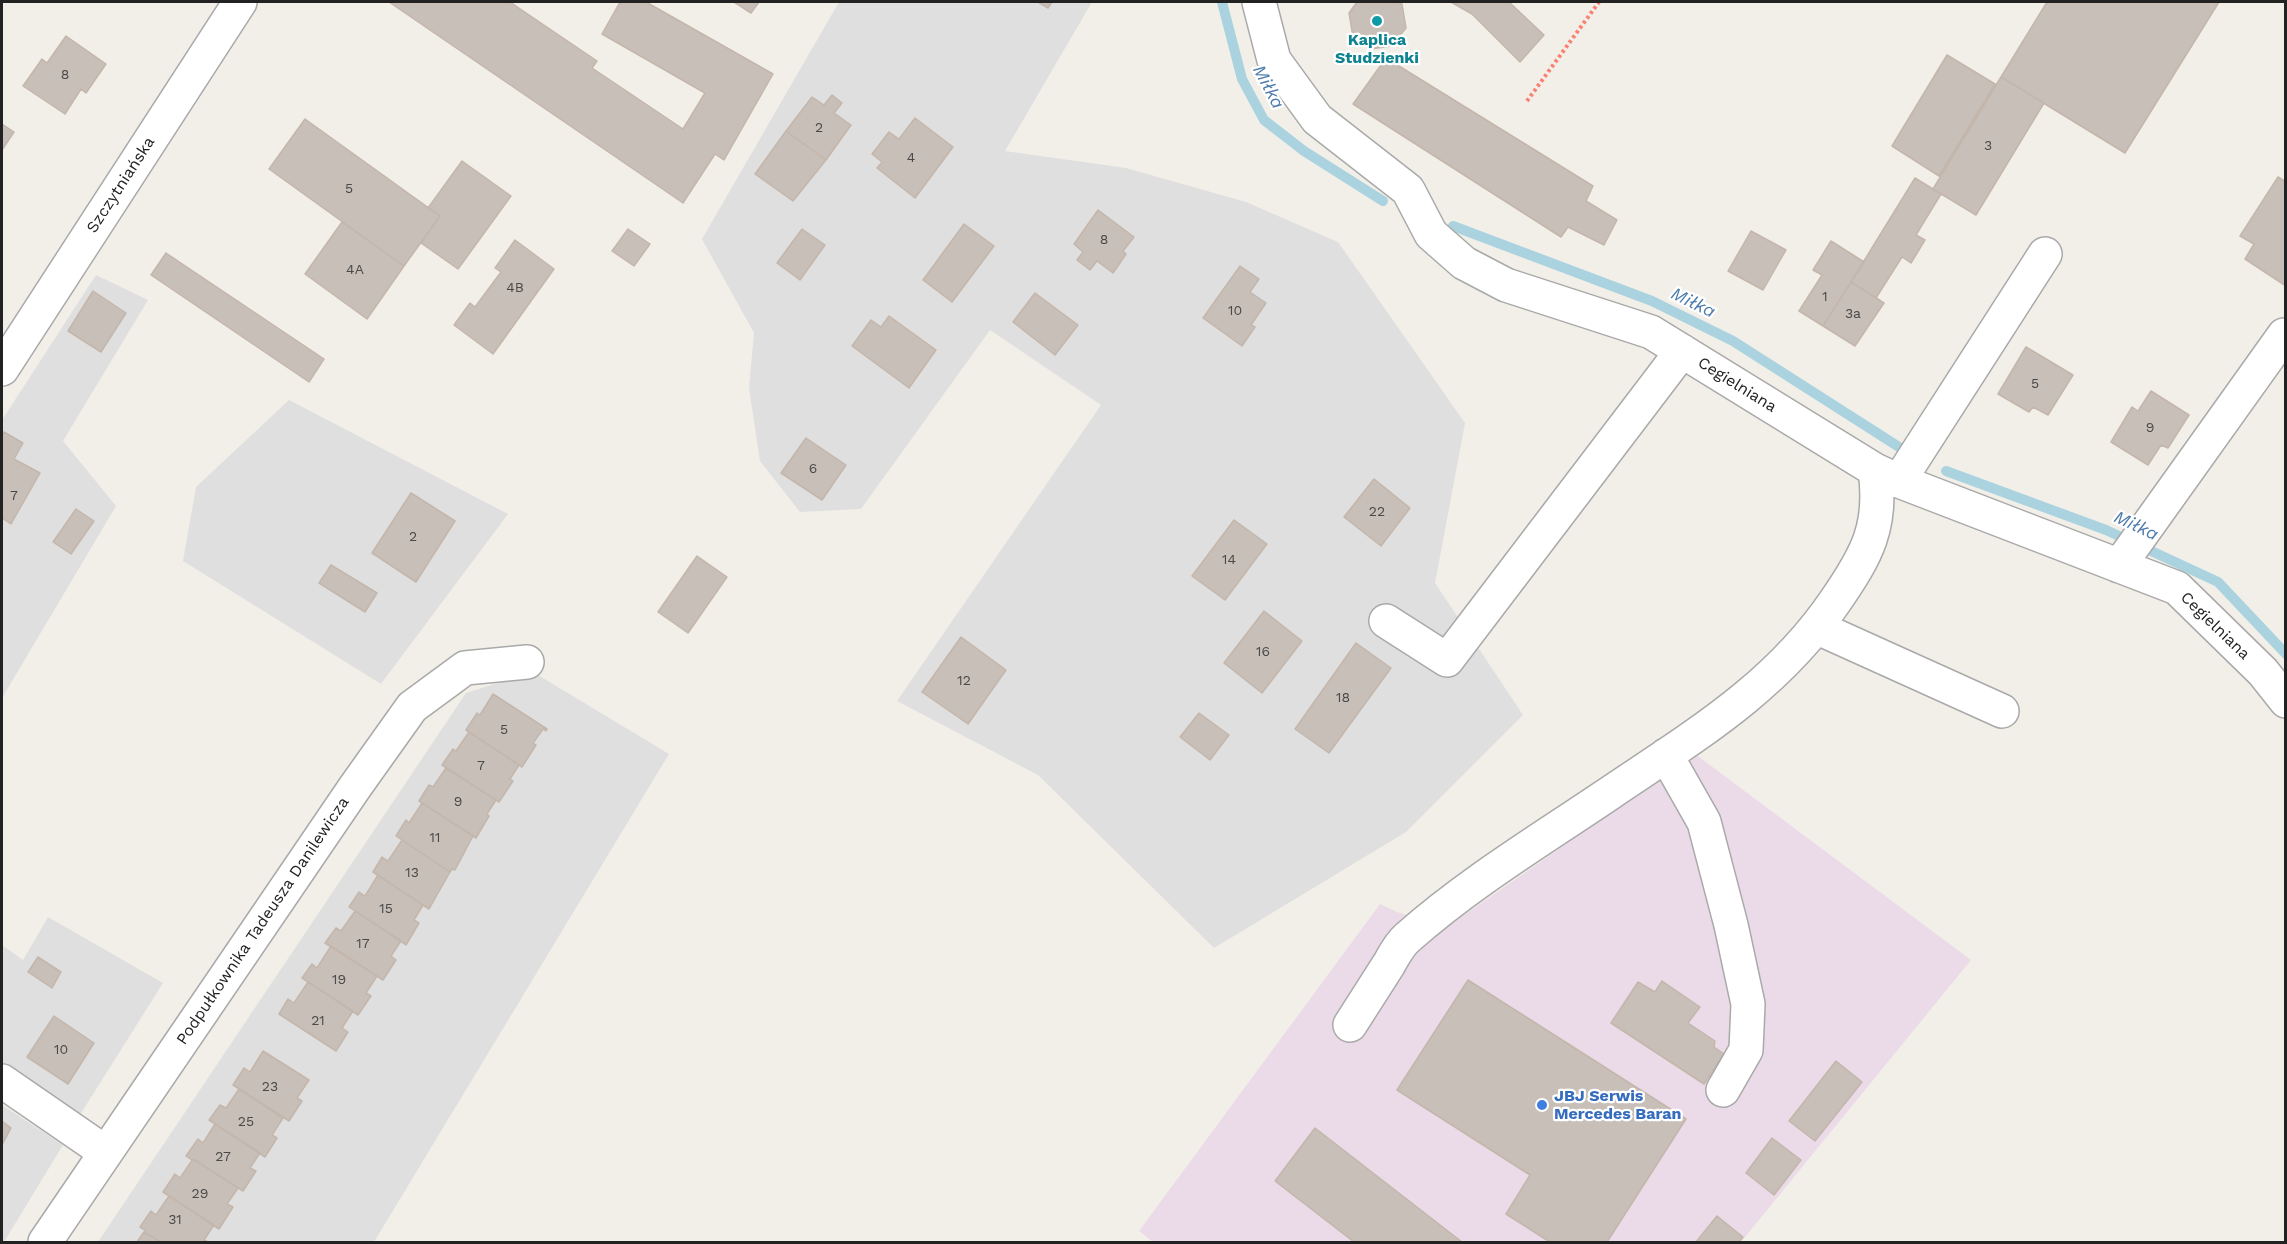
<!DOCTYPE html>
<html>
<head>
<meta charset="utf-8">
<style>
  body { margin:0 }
  #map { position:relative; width:2287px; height:1244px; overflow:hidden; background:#f2efe9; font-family:"Work Sans",sans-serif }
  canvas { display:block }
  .frame { position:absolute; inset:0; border:3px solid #222; pointer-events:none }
</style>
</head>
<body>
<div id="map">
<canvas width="2287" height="1244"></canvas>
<div class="frame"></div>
</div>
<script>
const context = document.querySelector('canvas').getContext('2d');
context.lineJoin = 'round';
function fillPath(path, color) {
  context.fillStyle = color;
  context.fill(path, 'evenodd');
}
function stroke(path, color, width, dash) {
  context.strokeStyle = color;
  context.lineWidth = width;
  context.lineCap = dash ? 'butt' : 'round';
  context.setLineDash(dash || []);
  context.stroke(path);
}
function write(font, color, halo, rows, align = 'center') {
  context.font = font + ' "Work Sans",sans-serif';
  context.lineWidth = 4.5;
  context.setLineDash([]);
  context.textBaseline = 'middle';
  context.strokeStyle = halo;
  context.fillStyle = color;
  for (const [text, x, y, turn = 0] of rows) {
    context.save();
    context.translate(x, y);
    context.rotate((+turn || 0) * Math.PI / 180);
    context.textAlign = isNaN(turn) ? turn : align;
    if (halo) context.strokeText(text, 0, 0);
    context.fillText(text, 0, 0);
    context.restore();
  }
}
fillPath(new Path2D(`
  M839 2H1092L1005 151 1126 168 1246 202 1338 242 1465 423 1435 583 1523 715 1406 832 1214 948 1038 775 897 701 1101 405 990 330 861 509 800 512 760 461 749 388 754 333 702 239Z
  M96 275 148 300 63 441 116 506 2 698V420Z
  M289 400 508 514 381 684 183 561 196 487Z
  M533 672 669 754 374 1242H98L466 693Z
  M48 917 163 983 78 1118 2 1067V945L23 960Z
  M2 1105 63 1145 4 1242H2Z`), '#e0dfdf');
fillPath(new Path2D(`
  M1695 754 1971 960 1741 1242H1153L1139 1231 1380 904 1397 912 1447 927Z`), '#ebdbe8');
stroke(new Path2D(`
  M1222 2 1242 79 1264 120 1304 151 1383 201
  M1453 226 1652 301 1733 341 1899 447
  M1946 471 2106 530 2218 582 2286 654`), '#aad3df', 10);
const building = new Path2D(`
  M389 2H510L597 61 592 68 683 129 705 93 602 34 620 2H646L773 74 724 160 715 154 683 203Z
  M734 2H759L751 13Z
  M1038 2H1052L1048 8Z
  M1357 2H1398L1402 4 1406 28 1391 46 1371 49 1353 37 1349 13Z
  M1451 2H1509L1544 35 1520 62 1472 14Z
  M2047 2H2219L2125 153 2001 77Z
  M66 36 106 64 86 93 81 89 65 114 23 86 42 59 47 63Z
  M1947 55 1995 84 1939 176 1892 146Z
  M1386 58 1593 186 1586 201 1617 220 1604 245 1568 227 1561 237 1353 104Z
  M2001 77 2044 103 1976 215 1933 189Z
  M832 95 842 103 834 113 851 125 826 160 786 131 812 97 824 105Z
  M915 118 953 147 915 198 877 168 882 162 872 154 889 132 899 139Z
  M305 119 440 216 404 266 269 169Z
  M2 124 14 132 2 150Z
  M786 131 826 160 793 201 755 174Z
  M462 161 511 196 458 269 421 243 440 216 428 208Z
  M2278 177 2286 182V286L2245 259 2254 244 2240 236Z
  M1915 178 1941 194 1916 235 1925 240 1911 263 1902 257 1876 298 1851 282Z
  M1098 210 1134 237 1123 251 1126 254 1113 273 1097 261 1090 270 1077 260 1083 252 1074 244Z
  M342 222 404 266 367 319 305 274Z
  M964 224 994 246 952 302 923 280Z
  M628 229 650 244 634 266 612 251Z
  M802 229 825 245 800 280 777 263Z
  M1751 231 1786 250 1763 290 1728 271Z
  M515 240 554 269 493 354 454 325 470 303 475 307 501 272 495 268Z
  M1831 241 1864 262 1823 326 1799 311 1822 275 1813 270Z
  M166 253 324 359 309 382 151 275Z
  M1240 266 1259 279 1250 292 1266 303 1251 325 1255 327 1242 346 1203 318Z
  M1851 282 1884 303 1855 346 1823 326Z
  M93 291 126 313 101 352 68 331Z
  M1035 293 1078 325 1055 355 1013 322Z
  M889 316 936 350 909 388 852 346 871 320 881 327Z
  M2026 347 2073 375 2048 415 2033 407 2029 412 1998 394Z
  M2151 391 2189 415 2168 448 2161 445 2148 465 2111 442 2132 407 2138 411Z
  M4 432 23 443 14 459 40 473 11 524 2 518V437Z
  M806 438 846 465 822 500 781 473Z
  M1374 479 1410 508 1381 546 1344 517Z
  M411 493 455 521 416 582 372 553Z
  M76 509 94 521 71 554 53 542Z
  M1234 520 1267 544 1225 600 1192 576Z
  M697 556 727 577 688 633 658 612Z
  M331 565 377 593 365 612 319 583Z
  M1264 611 1302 641 1262 693 1224 663Z
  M961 637 1006 670 968 724 922 692Z
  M1356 643 1391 668 1329 753 1295 729Z
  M493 694 547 729 546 731 543 729 533 743 536 745 522 767 466 730 477 713 480 715Z
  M1199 713 1229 735 1210 760 1180 737Z
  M469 732 519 765 510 779 513 781 499 802 442 765 453 749 456 751Z
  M446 768 496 800 487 814 489 816 476 838 419 801 429 785 433 787Z
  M422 803 473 836 455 870 452 869 450 872 396 836 406 820 409 823Z
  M402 840 450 872 429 909 373 872 382 857 388 861Z
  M378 875 423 905 414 920 419 923 406 945 349 907 359 892 365 896Z
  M355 911 401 941 391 956 396 960 383 980 325 943 336 928 341 931Z
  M331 946 377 976 366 993 371 996 358 1015 302 978 312 964 317 968Z
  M38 957 61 972 52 988 28 972Z
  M1468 980 1686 1119 1607 1242H1550L1506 1214 1530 1175 1397 1090Z
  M1662 981 1700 1007 1688 1023 1715 1041 1714 1047 1724 1054 1704 1084 1611 1023 1638 982 1655 992Z
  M308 982 353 1011 342 1028 348 1032 336 1051 279 1014 288 999 294 1003Z
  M54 1016 94 1043 68 1084 27 1057Z
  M263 1051 309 1080 297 1098 302 1101 289 1121 233 1085 244 1068 250 1072Z
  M1836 1061 1862 1082 1815 1141 1789 1121Z
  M239 1089 283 1118 272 1135 277 1138 265 1157 209 1120 220 1105 226 1108Z
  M2 1121 11 1128 2 1145Z
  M215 1124 260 1153 250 1168 256 1171 243 1191 193 1159 192 1160 186 1156 198 1139 203 1143Z
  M1315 1128 1462 1242H1354L1275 1181Z
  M1772 1138 1801 1160 1774 1195 1746 1173Z
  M193 1159 238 1188 227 1204 233 1207 219 1229 163 1192 175 1174 180 1178Z
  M169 1196 214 1225 204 1240 208 1242H161L144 1232 145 1230 140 1227 151 1211 156 1215Z
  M1717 1216 1743 1237 1739 1242H1696Z
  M144 1232 161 1242H137Z`);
fillPath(building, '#c7bfb8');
stroke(building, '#c4b6ab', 1.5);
const minor = new Path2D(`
  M1259 2 1274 60 1317 119 1408 190 1431 234 1464 263 1506 285 1651 332 1875 470 1899 481 2177 588 2263 672 2286 701
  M2 369 240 2
  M1899 481 2045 254
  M2119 566 2284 335
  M1386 621 1447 660 1682 351
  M1816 627 2002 711
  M1666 755 1704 822 1731 925 1748 1004 1746 1050 1723 1090
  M1350 1025C1363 1005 1376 984 1389 964 1394 955 1399 945 1407 938 1469 883 1542 839 1610 793 1696 735 1777 687 1836 600 1867 555 1883 526 1875 470
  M2 1081 105 1152
  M45 1242 355 787 412 707 465 668 527 662`);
stroke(minor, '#a9a9a9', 36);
stroke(new Path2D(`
  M1527 101 1599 2`), '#fa8072', 4, [3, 3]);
stroke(minor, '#fff', 33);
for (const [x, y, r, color] of [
  [1377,21,6,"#0f9aa8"],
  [1542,1105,6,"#3f7fe0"]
]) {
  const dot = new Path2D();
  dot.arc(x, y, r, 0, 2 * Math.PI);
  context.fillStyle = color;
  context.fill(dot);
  stroke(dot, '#fff', 2);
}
write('14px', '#4b4948', null, [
  ["8",65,75],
  ["2",819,128],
  ["3",1988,146],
  ["4",911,158],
  ["5",349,189],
  ["8",1104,240],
  ["4A",355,270],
  ["4B",515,288],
  ["1",1825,297],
  ["10",1235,311],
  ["3a",1853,314],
  ["5",2035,384],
  ["9",2150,428],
  ["6",813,469],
  ["7",14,496],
  ["22",1377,512],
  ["2",413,537],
  ["14",1229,560],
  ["16",1263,652],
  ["12",964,681],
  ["18",1343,698],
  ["5",504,730],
  ["7",481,766],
  ["9",458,802],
  ["11",435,838],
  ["13",412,873],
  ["15",386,909],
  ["17",363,944],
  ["19",339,980],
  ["21",318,1021],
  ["10",61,1050],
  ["23",270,1087],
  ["25",246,1122],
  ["27",223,1157],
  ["29",200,1194],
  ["31",175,1220]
]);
write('bold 16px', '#0d838f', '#fff', [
  ["Kaplica",1377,40],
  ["Studzienki",1377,58]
]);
write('16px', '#222', '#fff', [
  ["Szczytniańska",121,185,-57],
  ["Cegielniana",1737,385,32],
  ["Cegielniana",2215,626,44],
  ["Podpułkownika Tadeusza Danilewicza",263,921,-56]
]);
write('bold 16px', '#366cbe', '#fff', [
  ["JBJ Serwis",1554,1096],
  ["Mercedes Baran",1554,1114]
], 'left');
write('italic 18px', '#4a7aab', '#fff', [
  ["Miłka",1268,87,62],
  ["Miłka",1693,303,26],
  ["Miłka",2136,526,25]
]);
</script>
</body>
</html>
